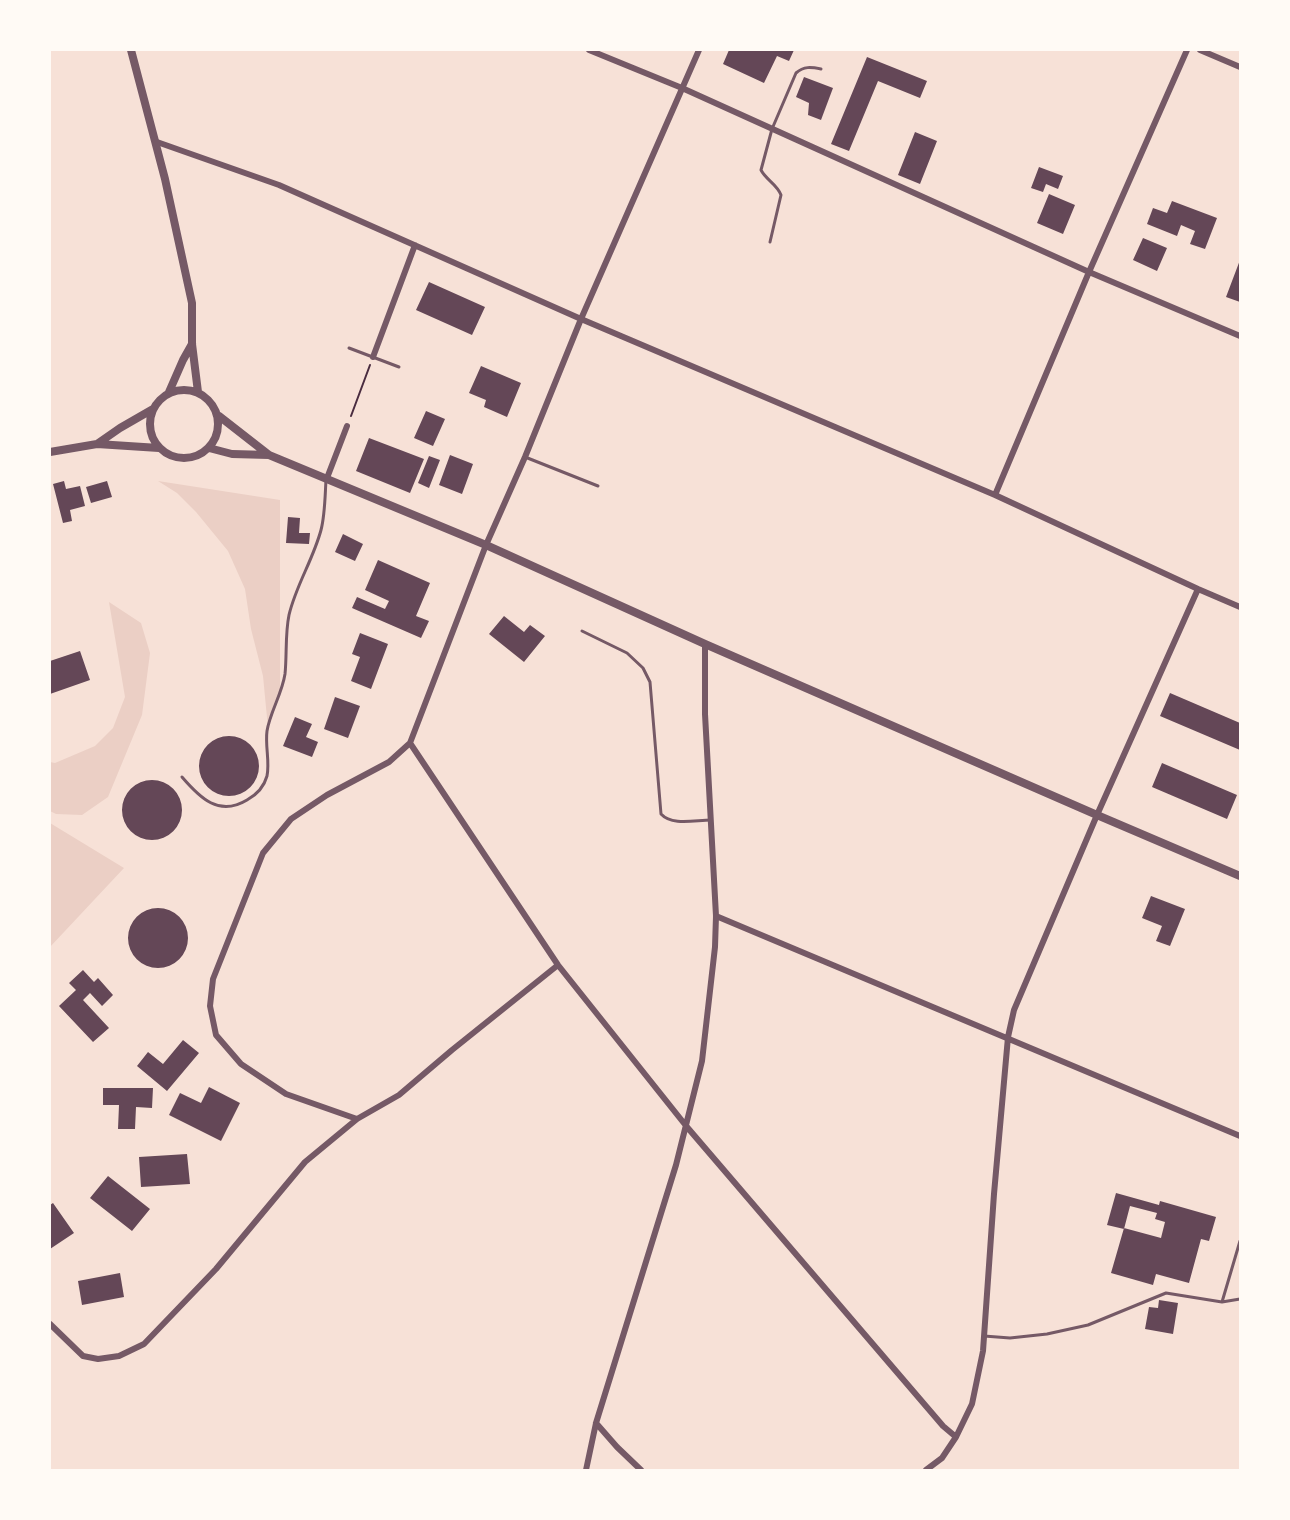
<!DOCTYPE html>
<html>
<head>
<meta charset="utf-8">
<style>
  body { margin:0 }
  #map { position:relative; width:1290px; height:1520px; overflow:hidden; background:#f7e1d7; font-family:"DejaVu Sans",sans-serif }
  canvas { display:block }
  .frame { position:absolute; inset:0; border:51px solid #fffaf5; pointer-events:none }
</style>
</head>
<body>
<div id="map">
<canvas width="1290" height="1520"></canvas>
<div class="frame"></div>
</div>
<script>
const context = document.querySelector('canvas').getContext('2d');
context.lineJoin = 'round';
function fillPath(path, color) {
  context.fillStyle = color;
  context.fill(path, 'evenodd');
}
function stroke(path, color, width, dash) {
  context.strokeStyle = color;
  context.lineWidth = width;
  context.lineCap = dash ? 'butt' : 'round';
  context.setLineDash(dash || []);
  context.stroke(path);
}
fillPath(new Path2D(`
  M158 481 280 500V695L268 728 263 676 251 629 245 589 228 551 196 512 177 493Z
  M109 602 141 623 150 653 142 715 108 797 82 815 56 814 50 811V762L55 763 95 746 113 728 125 697Z
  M50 823 124 868 50 947Z`), '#ebcfc5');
fillPath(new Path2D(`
  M729 50H794L789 61 777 56 764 83 723 64Z
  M867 57 927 81 920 98 878 81 849 151 831 144Z
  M804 77 833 88 821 120 808 115 809 103 796 97Z
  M915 132 937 141 920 184 898 175Z
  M1039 167 1063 176 1058 189 1046 184 1043 192 1031 188Z
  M1049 194 1075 205 1063 234 1037 223Z
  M1172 201 1217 218 1205 249 1190 244 1195 231 1181 225 1177 236 1147 224 1153 208 1167 213Z
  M1143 238 1167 248 1157 271 1133 260Z
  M1240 260V302L1226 297Z
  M429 282 485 307 472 335 416 310Z
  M481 366 521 383 507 417 484 407 486 400 469 393Z
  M426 411 445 419 433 446 414 438Z
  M369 438 424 459 410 493 356 471Z
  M450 455 473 464 462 494 439 485Z
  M429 456 440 460 429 488 418 483Z
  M64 481 66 489 80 486 85 506 70 510 72 521 63 523 53 484Z
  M107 481 112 497 91 503 86 487Z
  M288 517 300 518 299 533H310L309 544 286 543Z
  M343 534 363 544 355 561 335 552Z
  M378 560 430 583 416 616 429 621 421 638 352 608 357 597 385 609 389 601 365 590Z
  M504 616 524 632 530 625 545 636 524 662 489 634Z
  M360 633 388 644 371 689 351 681 360 657 352 654Z
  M80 651 90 680 50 694V661Z
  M1170 693 1240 723V750L1160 716Z
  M335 697 360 706 348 738 324 729Z
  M295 717 312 724 306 737 318 742 312 757 283 746Z
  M199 766a30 30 0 1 1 60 0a30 30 0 1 1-60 0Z
  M1162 763 1237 795 1227 819 1152 787Z
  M122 810a30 30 0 1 1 60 0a30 30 0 1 1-60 0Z
  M1151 896 1185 909 1170 946 1156 941 1162 926 1142 918Z
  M128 938a30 30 0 1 1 60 0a30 30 0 1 1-60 0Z
  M83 970 94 982 98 978 113 995 102 1006 90 993 83 1000 109 1028 93 1042 59 1006 76 990 69 983Z
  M183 1040 199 1053 167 1091 137 1066 148 1052 163 1064Z
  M209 1087 240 1103 221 1141 169 1115 180 1093 201 1103Z
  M103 1088H153L152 1108 136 1107 135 1129H118L119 1105H103Z
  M187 1154 190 1184 141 1187 139 1157Z
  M108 1176 150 1209 132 1231 90 1198Z
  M1116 1193 1159 1205 1160 1201 1216 1217 1209 1241 1201 1239 1189 1283 1156 1274 1153 1285 1111 1273 1124 1228 1161 1238 1165 1222 1155 1219 1157 1213 1130 1206 1124 1229 1107 1225Z
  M53 1203 74 1233 50 1249V1205Z
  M120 1273 124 1297 82 1305 78 1281Z
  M1159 1300 1178 1303 1173 1334 1145 1329 1149 1307 1158 1308Z`), '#644757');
stroke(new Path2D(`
  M351 416 370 365`), '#4a2c40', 2);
stroke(new Path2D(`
  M770 242 781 195C777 184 766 180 761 170L772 129 796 73C804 66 811 67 821 69
  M349 348 399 367
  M525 457 598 486
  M582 631 627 653 643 668 650 682 661 814C672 826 695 820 711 820
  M182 777C200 798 219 817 247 800 256 795 264 787 267 776 270 762 265 746 267 731 270 712 282 694 285 674 287 655 285 634 289 615 296 585 313 560 321 530 325 515 325 496 326 480
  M1222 1302 1240 1241
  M984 1336 1010 1338 1047 1334 1088 1325 1166 1293 1222 1302 1240 1299`), '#755966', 3);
stroke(new Path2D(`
  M589 50 682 88 1089 272 1240 336
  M1200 50 1240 67
  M157 142 279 185 581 319 995 495 1198 589 1240 607
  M373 357 415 245
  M327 478 347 426
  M995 495 1089 272 1187 50
  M410 743 558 965 687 1127 943 1426 956 1437
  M716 916 1240 1136
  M357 1119 286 1094 241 1064 216 1035 210 1006 213 979 263 853 291 819 327 795 389 762 410 743 486 545 525 457 581 319 699 50
  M50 1324 83 1356 98 1359 119 1356 144 1344 216 1269 305 1162 357 1119 399 1095 452 1050 558 965
  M596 1423 617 1447 641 1470
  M586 1470 596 1423 676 1165 702 1061 715 947 716 916 705 714V644
  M926 1470 942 1458 956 1437 972 1404 983 1351 994 1194 1008 1037 1014 1010 1097 815 1198 589`), '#755966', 6);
stroke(new Path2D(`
  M131 50 165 179 192 303V344L198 392
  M150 424a34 34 0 1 1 68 0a34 34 0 1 1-68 0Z
  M169 392 183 360 192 344
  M219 416 269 455 486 545 705 644 1097 815 1240 876
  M97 444 120 428 153 409
  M209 448 232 454 269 455
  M50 452 97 444 159 448`), '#755966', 8);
</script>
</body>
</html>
